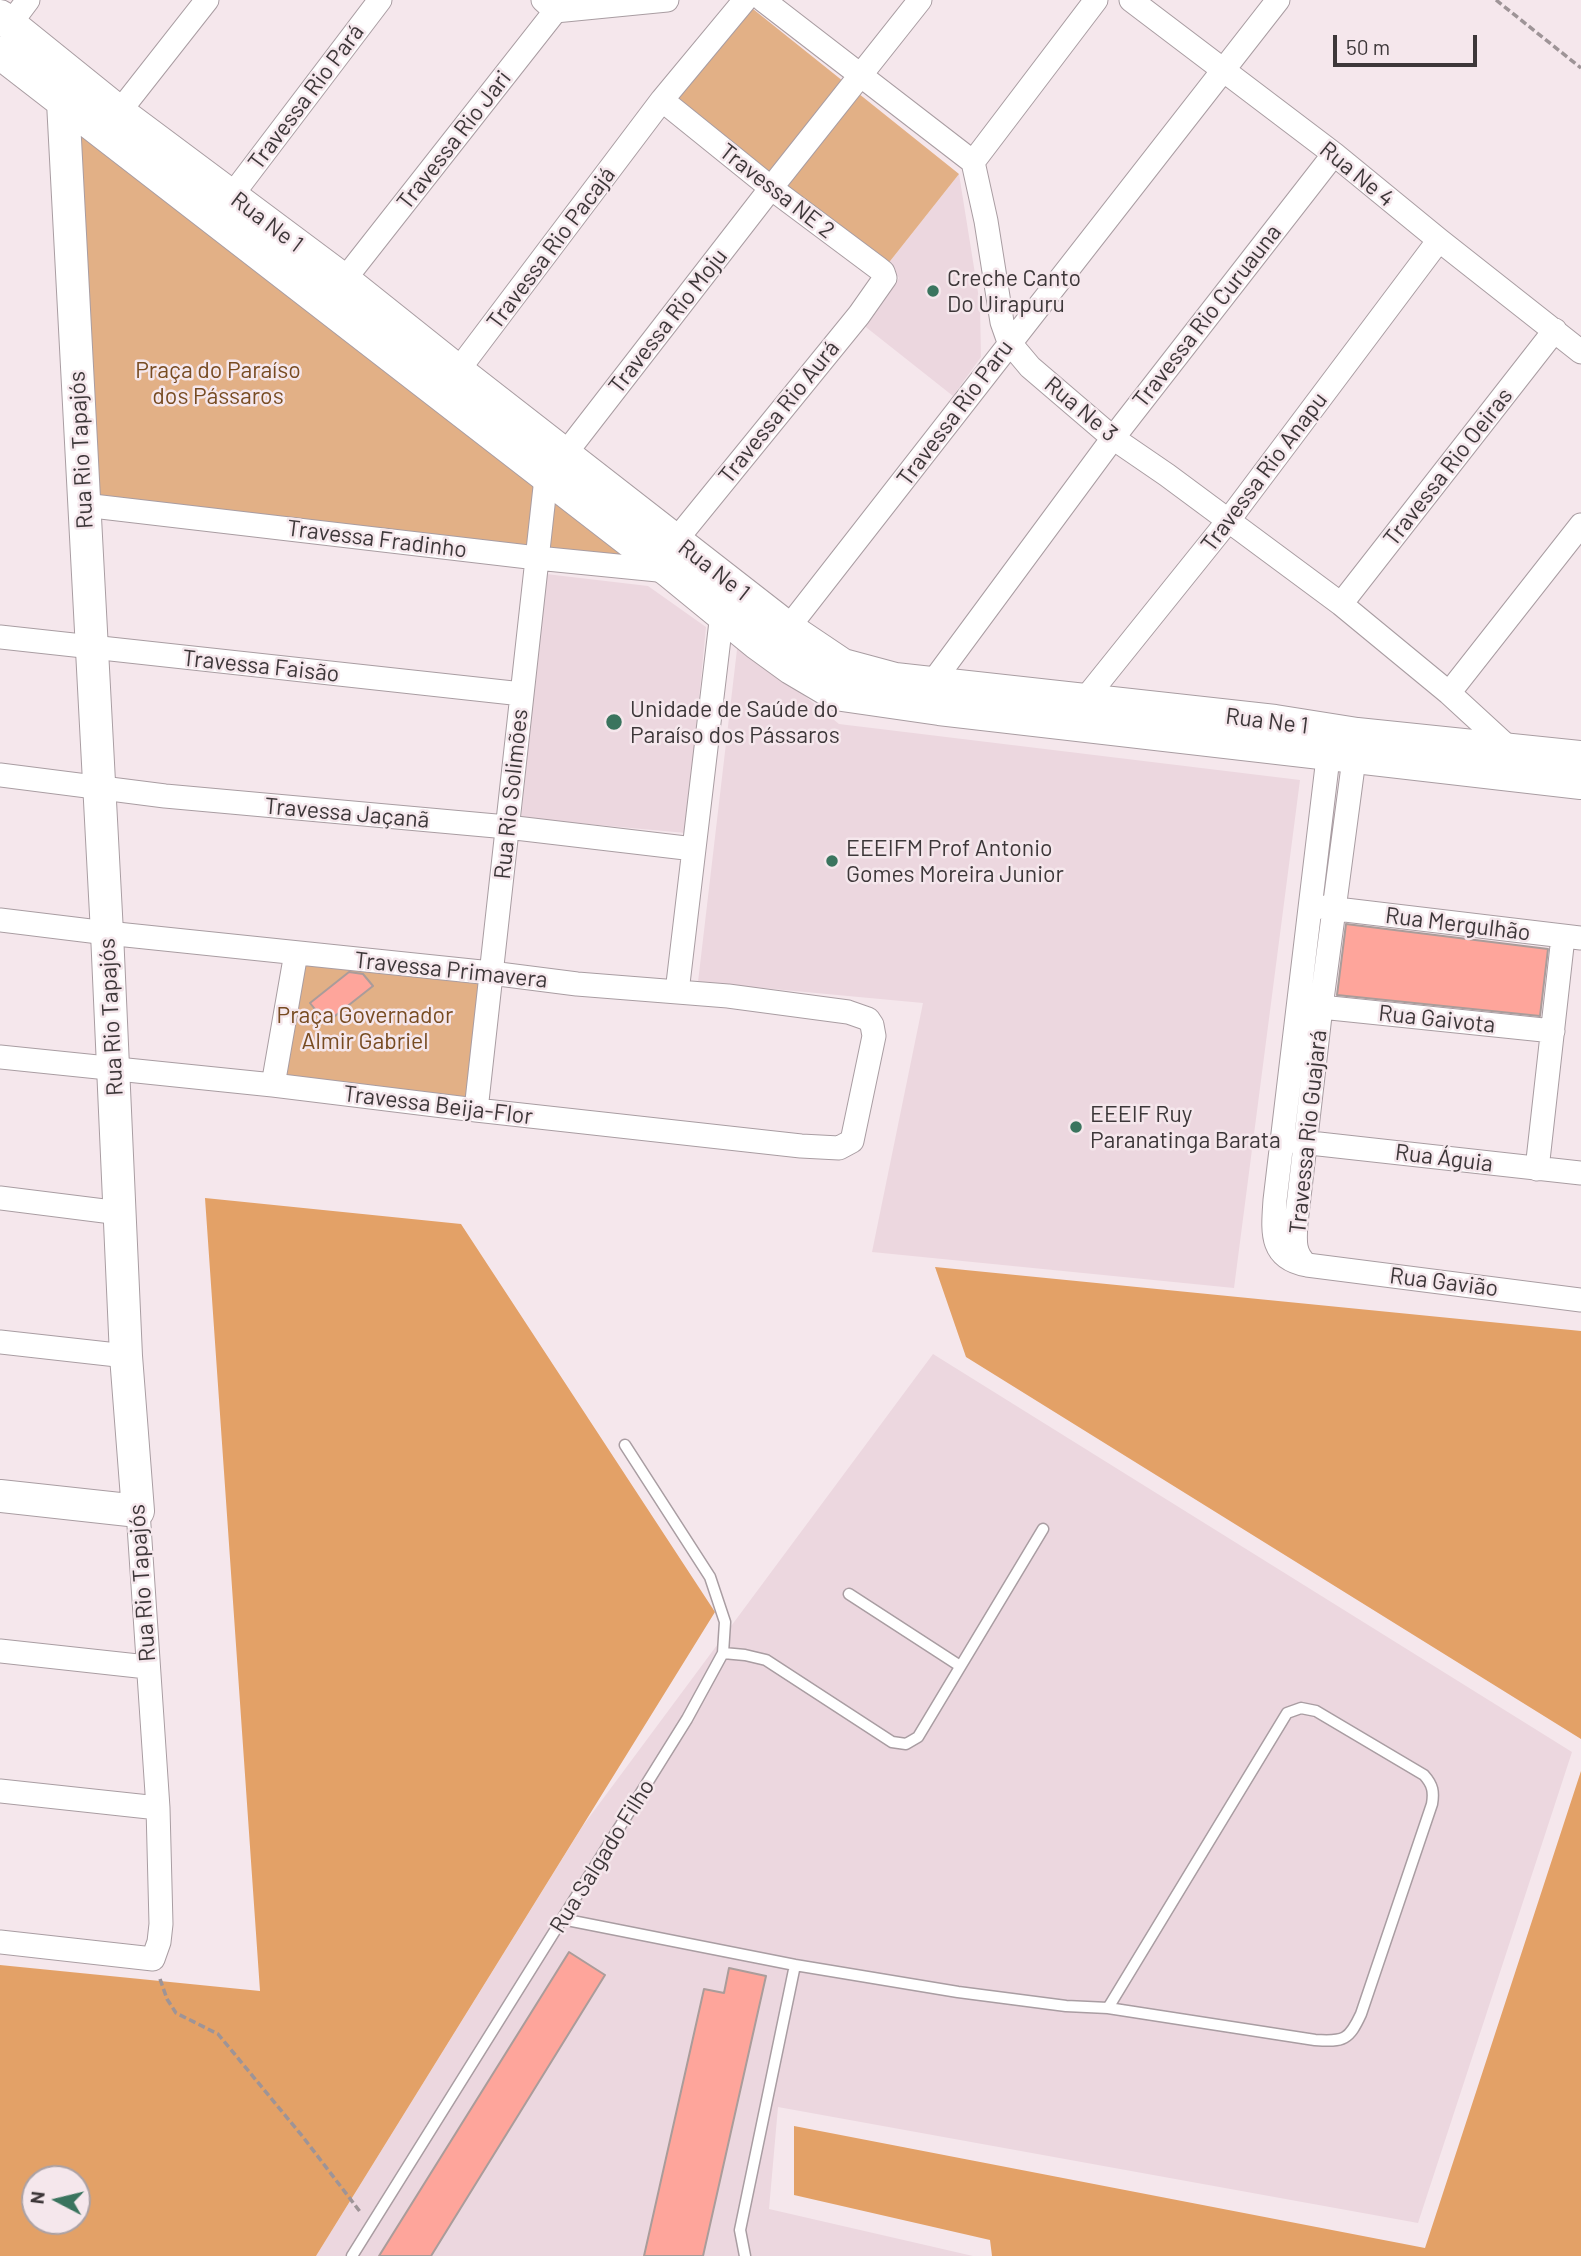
<!DOCTYPE html>
<html>
<head>
<meta charset="utf-8">
<style>
  body { margin:0 }
  #map { position:relative; width:1581px; height:2256px; overflow:hidden; background:#f5e7ec; font-family:Barlow,sans-serif }
  canvas { display:block }
  .north { position:absolute; left:21px; top:2165px; width:70px; height:70px; box-sizing:border-box; background:#f5e7ec; border:2px solid #aba1a4; border-radius:50%; rotate:277deg; font-size:19px; font-weight:700; line-height:28px; text-align:center; color:#3d3739 }
  .north::after { content:''; display:block; margin:auto; width:24px; height:32px; background:#3a745e; clip-path:polygon(50% 0,100% 100%,50% 72%,0 100%) }
  .scale { position:absolute; left:1333px; top:35px; width:144px; height:32px; box-sizing:border-box; border:4px solid #3d3739; border-top:0; padding-left:9px; font-size:21px; line-height:24px; white-space:nowrap; color:#3d3739; -webkit-text-stroke:5px #f5e7ec; paint-order:stroke }
</style>
</head>
<body>
<div id="map">
<canvas width="1581" height="2256"></canvas>
<div class="north">N</div>
<div class="scale">50 m</div>
</div>
<script>
const context = document.querySelector('canvas').getContext('2d');
context.lineJoin = 'round';
function fillPath(path, color) {
  context.fillStyle = color;
  context.fill(path, 'evenodd');
}
function stroke(path, color, width, dash) {
  context.strokeStyle = color;
  context.lineWidth = width;
  context.lineCap = dash ? 'butt' : 'round';
  context.setLineDash(dash || []);
  context.stroke(path);
}
function write(font, color, halo, rows, align = 'center') {
  context.font = font + ' Barlow,sans-serif';
  context.lineWidth = 5;
  context.setLineDash([]);
  context.textBaseline = 'middle';
  context.strokeStyle = halo;
  context.fillStyle = color;
  for (const [text, x, y, turn = 0] of rows) {
    context.save();
    context.translate(x, y);
    context.rotate((+turn || 0) * Math.PI / 180);
    context.textAlign = isNaN(turn) ? turn : align;
    if (halo) context.strokeText(text, 0, 0);
    context.fillText(text, 0, 0);
    context.restore();
  }
}
fillPath(new Path2D(`
  M959 174 980 305 981 357 953 396 862 324 899 278 887 265Z
  M546 574 648 586 706 627 686 833 521 818Z
  M738 641 839 724 1300 780 1234 1288 872 1252 923 1003 698 982Z
  M933 1354 1572 1752 1418 2223 778 2107 769 2209 973 2256H316L582 1827Z`), '#ecd7df');
fillPath(new Path2D(`
  M748 5 959 174 887 265 677 100Z
  M72 101 644 560 92 501Z
  M308 948 492 969 479 1110 280 1084Z`), '#e2b086');
fillPath(new Path2D(`
  M205 1198 461 1224 715 1612 316 2256H0V1965L260 1991ZM35 2179H77V2221H35Z
  M935 1267 1581 1331V1739L966 1357Z
  M1581 1771V2256H992L990 2240 794 2195V2126L1425 2248Z`), '#e3a167');
const building = new Path2D(`
  M1346 924 1548 949 1540 1016 1337 995Z
  M349 972 363 974 373 986 326 1023 310 1003Z
  M569 1952 605 1975 431 2256H379Z
  M729 1968 766 1976 703 2256H644L704 1989 724 1993Z`);
fillPath(building, '#fea59b');
stroke(building, '#aa9c9a', 2);
const lane = new Path2D(`
  M849 1594 960 1666
  M723 1653 745 1655 766 1660 892 1742 906 1744 918 1737 1043 1529
  M562 1919 795 1965 958 1992 1066 2006 1108 2008 1315 2040C1344 2042 1349 2040 1361 2014L1432 1804C1434 1792 1433 1785 1424 1775L1316 1711 1301 1708 1287 1713 1108 2008
  M352 2256 687 1719 723 1653 725 1622 710 1577 625 1445
  M745 2256 740 2230 795 1965`);
const street = new Path2D(`
  M543 0 555 11 667 0
  M763 0 973 162 986 221 1002 322 1009 342 1030 367 1113 438 1167 475 1341 604 1449 693 1510 749
  M1131 0 1334 154 1439 240 1581 352
  M10 24 28 0
  M662 100 771 188 878 268 883 272 885 278 859 315 676 540
  M119 112 207 0
  M973 162 1096 0
  M232 195 380 0
  M344 280 564 0
  M450 381 662 100 745 0
  M565 454 771 188 920 0
  M84 505 537 558 668 571
  M1341 604 1555 330
  M788 628 1278 0
  M0 637 522 694
  M932 683 1113 438 1334 154
  M1449 693 1581 525
  M1085 699 1228 521 1439 240
  M1330 741 1275 1200C1273 1231 1269 1258 1307 1265L1581 1300
  M0 775 165 796 507 827 694 849
  M1320 907 1581 938
  M0 920 107 933 491 973 577 984 728 996 848 1012 868 1019 872 1025 874 1036 852 1141 839 1148 801 1146 476 1110 273 1085 0 1057
  M677 992 722 613
  M1321 1007 1553 1031
  M273 1085 296 953
  M476 1110 546 478
  M1292 1141 1581 1173
  M1537 1169 1563 937
  M0 1198 120 1213
  M1307 1265C1293 1254 1295 1239 1296 1223L1321 1007 1356 744
  M0 1342 126 1356
  M0 1651 147 1667
  M0 1791 158 1808
  M0 1942 153 1959 159 1942 161 1924 158 1808 138 1511`);
const secondary = new Path2D(`
  M0 16 119 112 344 280 458 371 788 628 843 665 895 679 1275 721 1357 734 1581 757
  M0 53 670 572 758 644 791 668 835 694 939 709 1581 783
  M0 1496 138 1511 126 1356 107 933 63 102 69 90`);
stroke(lane, '#a99da2', 13);
stroke(street, '#a99da2', 25);
stroke(secondary, '#a99da2', 34);
stroke(new Path2D(`
  M1496 0 1581 68
  M160 1979 167 1999 176 2013 218 2034 303 2137 361 2213`), '#9e9497', 3.5, [7, 3.5]);
stroke(lane, '#fff', 10);
stroke(street, '#fff', 23);
stroke(secondary, '#fff', 32);
for (const [x, y, r, color] of [
  [933,291,7,"#3a745e"],
  [614,722,9,"#3a745e"],
  [832,861,7,"#3a745e"],
  [1076,1127,7,"#3a745e"]
]) {
  const dot = new Path2D();
  dot.arc(x, y, r, 0, 2 * Math.PI);
  context.fillStyle = color;
  context.fill(dot);
  stroke(dot, '#f5e7ec', 2.5);
}
write('23px', '#3d3739', '#f5e7ec', [
  ["Travessa Rio Pará",306,97,-53],
  ["Travessa Rio Jari",454,140,-52],
  ["Rua Ne 4",1357,174,39],
  ["Travessa NE 2",777,191,38],
  ["Rua Ne 1",267,222,37],
  ["Travessa Rio Pacajá",551,248,-53],
  ["Travessa Rio Curuauna",1207,316,-52],
  ["Travessa Rio Moju",668,321,-52],
  ["Rua Ne 3",1081,409,40],
  ["Travessa Rio Aurá",779,412,-51],
  ["Travessa Rio Paru",955,413,-53],
  ["Rua Rio Tapajós",81,450,-93],
  ["Travessa Rio Oeiras",1448,467,-52],
  ["Travessa Rio Anapu",1264,472,-53],
  ["Travessa Fradinho",377,539,7],
  ["Rua Ne 1",714,570,38],
  ["Travessa Faisão",261,666,6],
  ["Rua Ne 1",1267,721,7],
  ["Rua Rio Solimões",511,794,-84],
  ["Travessa Jaçanã",347,813,5],
  ["Rua Mergulhão",1458,924,7],
  ["Travessa Primavera",451,970,6],
  ["Rua Rio Tapajós",111,1017,-93],
  ["Rua Gaivota",1437,1019,6],
  ["Travessa Beija-Flor",438,1105,7],
  ["Travessa Rio Guajará",1308,1132,-84],
  ["Rua Águia",1444,1158,7],
  ["Rua Gavião",1444,1282,7],
  ["Rua Rio Tapajós",142,1583,-94],
  ["Rua Salgado Filho",602,1856,-58]
]);
write('23px', '#3d3739', '#f5e7ec', [
  ["Creche Canto",947,278],
  ["Do Uirapuru",947,304],
  ["Unidade de Saúde do",630,709],
  ["Paraíso dos Pássaros",630,735],
  ["EEEIFM Prof Antonio",846,848],
  ["Gomes Moreira Junior",846,874],
  ["EEEIF Ruy",1090,1114],
  ["Paranatinga Barata",1090,1140]
], 'left');
write('23px', '#774b21', '#f5e7ec', [
  ["Praça do Paraíso",218,370],
  ["dos Pássaros",218,396],
  ["Praça Governador",365,1015],
  ["Almir Gabriel",365,1041]
]);
</script>
</body>
</html>
